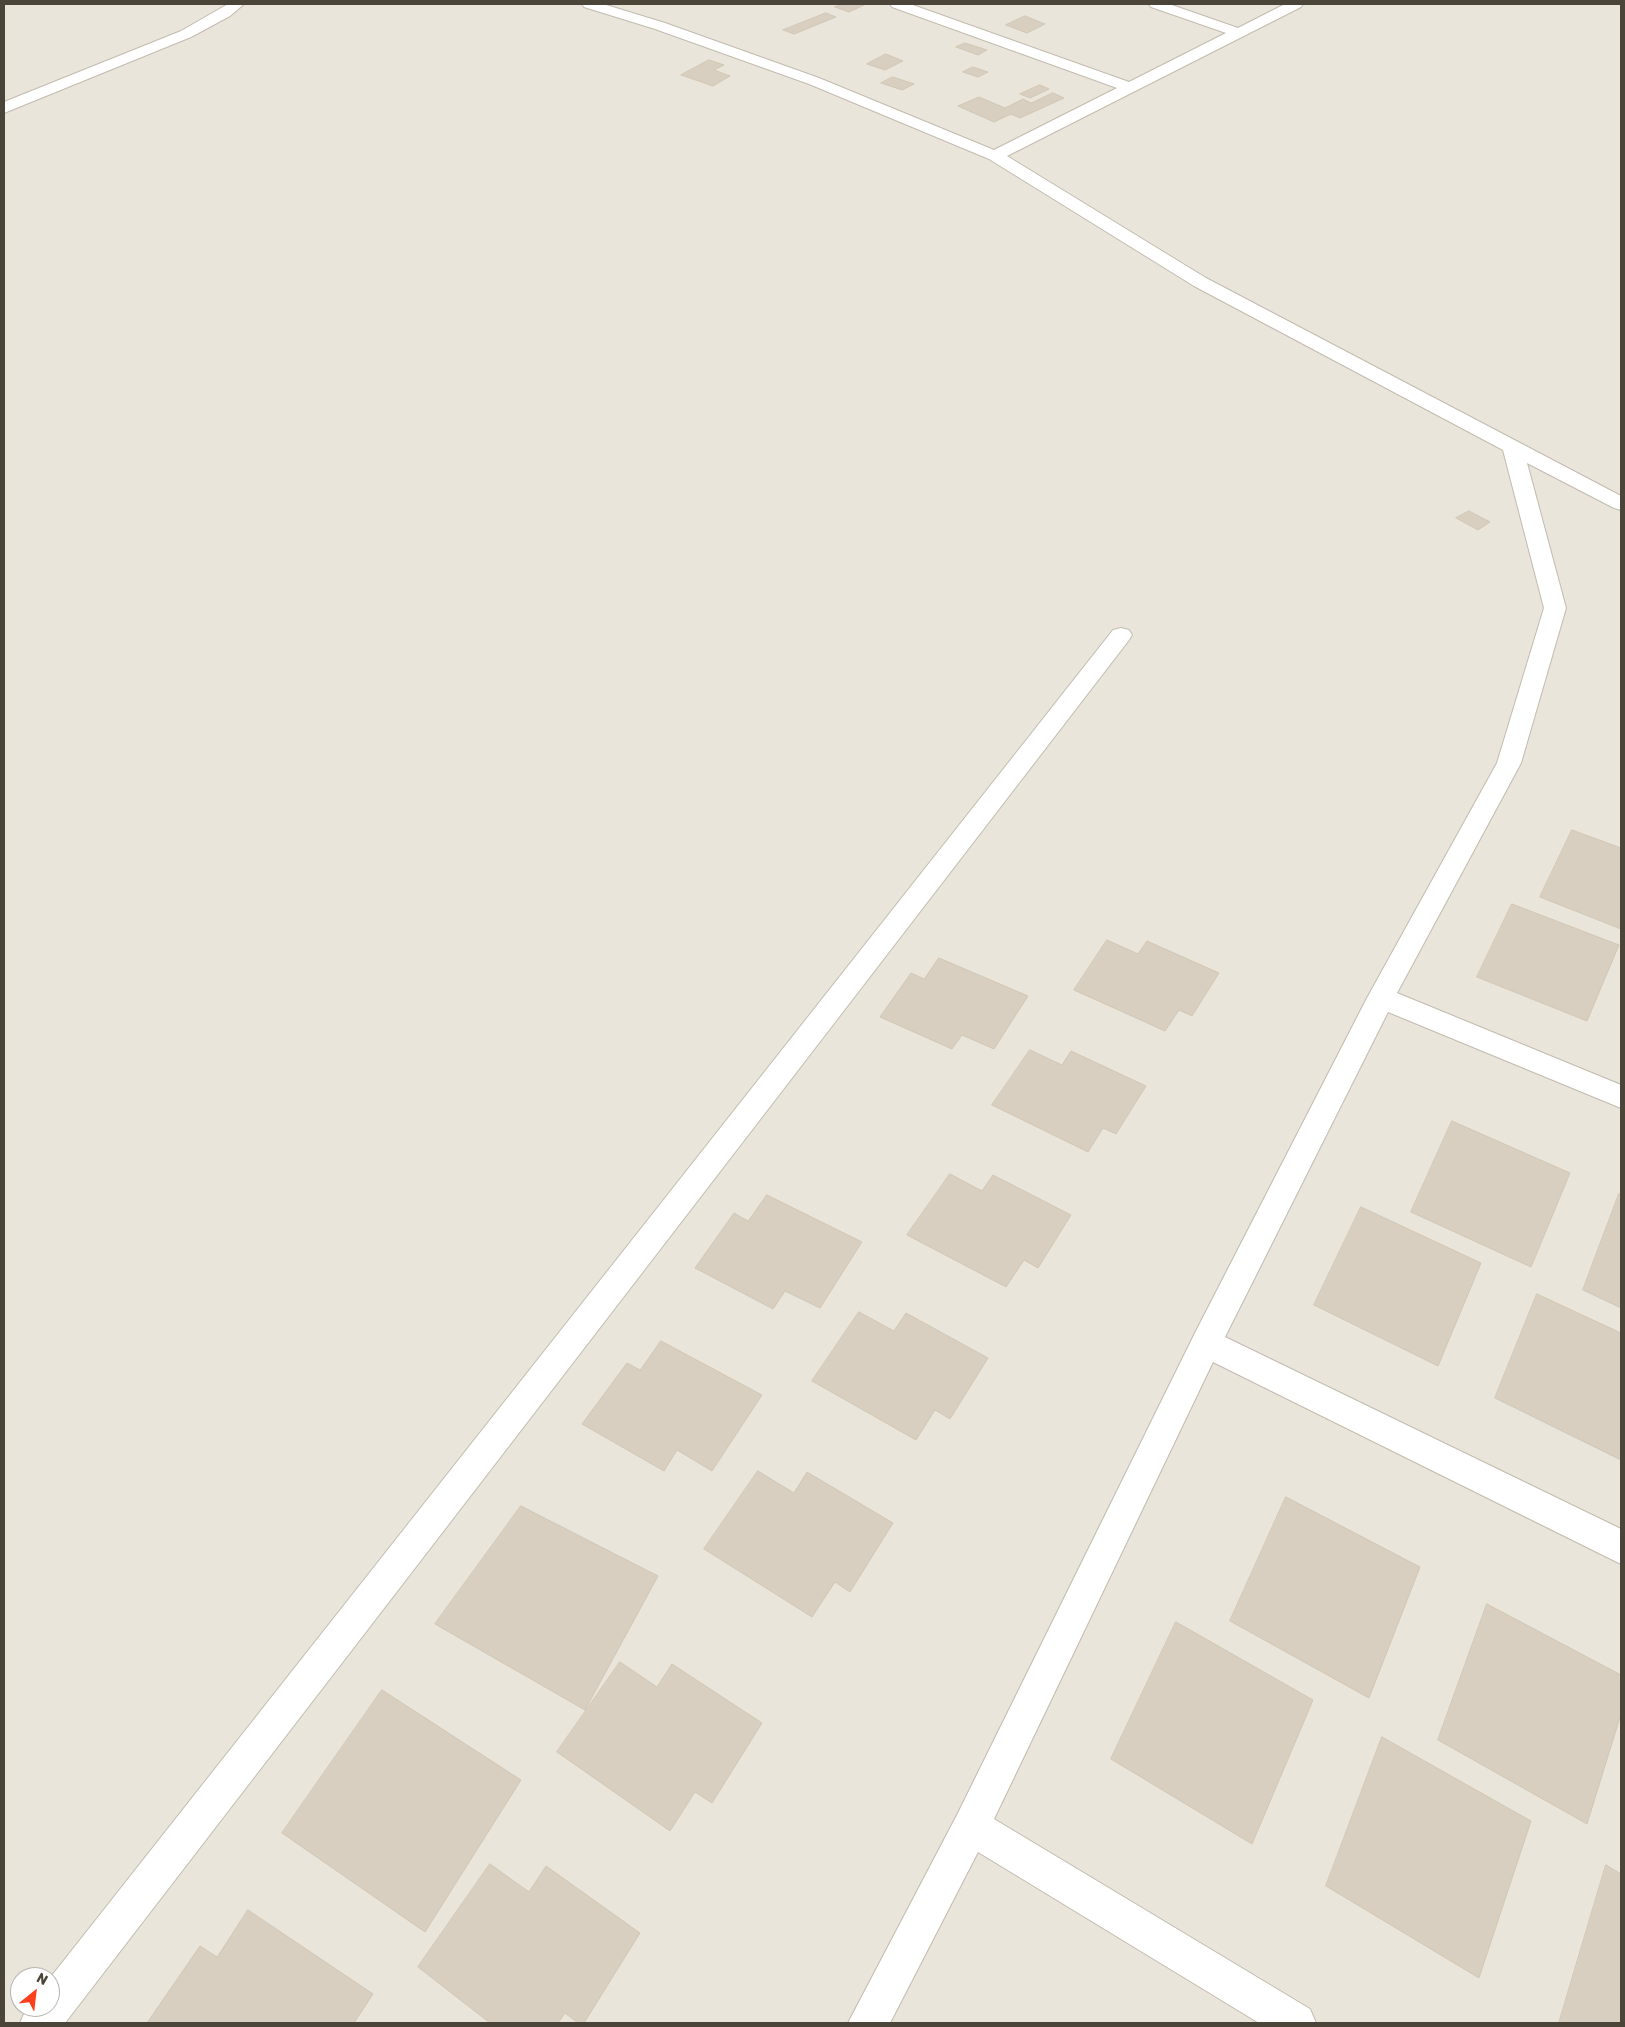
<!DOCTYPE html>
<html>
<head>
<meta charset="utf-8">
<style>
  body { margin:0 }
  #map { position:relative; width:1625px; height:2027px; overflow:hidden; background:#f6f3ec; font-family:Rubik,sans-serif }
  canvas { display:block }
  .frame { position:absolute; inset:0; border:5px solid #4b4439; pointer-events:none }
  .north { position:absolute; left:10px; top:1967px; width:50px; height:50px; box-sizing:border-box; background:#fff; border:1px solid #b7b4b0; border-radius:50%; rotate:29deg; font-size:14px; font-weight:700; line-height:20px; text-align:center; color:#4b4439 }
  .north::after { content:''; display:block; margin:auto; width:18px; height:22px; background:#fc3f1d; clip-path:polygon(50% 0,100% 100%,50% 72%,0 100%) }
</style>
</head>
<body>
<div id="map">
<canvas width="1625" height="2027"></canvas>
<div class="frame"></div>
<div class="north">N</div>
</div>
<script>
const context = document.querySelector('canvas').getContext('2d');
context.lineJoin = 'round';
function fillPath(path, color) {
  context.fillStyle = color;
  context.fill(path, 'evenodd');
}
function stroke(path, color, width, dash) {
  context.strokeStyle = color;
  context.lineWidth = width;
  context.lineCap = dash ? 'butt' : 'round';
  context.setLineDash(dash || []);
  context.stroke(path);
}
fillPath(new Path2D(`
  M4 4H1621V2023H4ZM20 1977H50V2007H20Z`), '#eae5da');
const building = new Path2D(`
  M843 4H866L849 12 835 7Z
  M826 13 836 17 794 34 783 30Z
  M1025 16 1045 24 1027 33 1006 25Z
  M965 43 987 50 978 55 956 47Z
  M886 54 903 61 885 70 867 64Z
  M709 60 724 65 714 70 730 76 713 86 681 75Z
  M973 67 988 72 978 77 963 72Z
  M893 77 914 84 902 90 881 83Z
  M1040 85 1049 89 1030 98 1020 94Z
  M1053 93 1064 98 1020 118 1011 114 994 122 958 106 979 97 1005 108 1023 99 1031 103Z
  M1469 511 1490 522 1478 530 1456 518Z
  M1572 830 1621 848V929L1540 897Z
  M1512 904 1619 945 1587 1021 1477 977Z
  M1107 940 1138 954 1147 941 1219 973 1192 1016 1179 1010 1165 1031 1074 990Z
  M939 958 1028 996 994 1049 962 1035 952 1049 880 1017 911 973 924 979Z
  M1030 1050 1062 1065 1071 1051 1146 1086 1116 1134 1103 1128 1088 1152 992 1105Z
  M1452 1121 1570 1173 1531 1267 1411 1212Z
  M950 1174 982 1191 993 1175 1071 1215 1038 1268 1024 1260 1006 1287 907 1235Z
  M1619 1194 1621 1195V1308L1583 1290Z
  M767 1195 862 1242 820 1308 785 1291 773 1309 695 1268 734 1213 748 1221Z
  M1361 1207 1481 1263 1438 1366 1314 1305Z
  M1537 1294 1621 1333V1460L1495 1398Z
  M859 1312 894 1331 906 1313 988 1358 950 1419 935 1410 916 1440 812 1381Z
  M661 1341 762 1395 712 1471 677 1450 664 1471 582 1424 627 1363 640 1370Z
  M758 1471 794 1493 807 1472 893 1523 850 1592 835 1582 812 1617 704 1549Z
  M1286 1497 1420 1567 1369 1698 1230 1621Z
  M521 1506 658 1576 585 1710 435 1624Z
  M1487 1604 1621 1675V1714L1587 1824 1438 1740Z
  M1176 1622 1313 1700 1252 1844 1111 1759Z
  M620 1662 657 1687 672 1664 762 1723 712 1803 695 1792 670 1831 557 1752Z
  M382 1690 521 1780 425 1932 282 1833Z
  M1382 1737 1531 1821 1479 1978 1326 1886Z
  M490 1864 529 1892 546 1866 640 1933 584 2023H578L565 2013 558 2023H490L418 1967Z
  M1606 1865 1621 1874V2023H1559Z
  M248 1910 373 1994 354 2023H147L200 1946 217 1957Z`);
fillPath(building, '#d8cfc1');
stroke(building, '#d3c7b4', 1);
const minor = new Path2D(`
  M228 4H244L230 16 191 37 4 113V102L181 31Z
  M582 4H603L665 23 819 78 994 150 1117 88 892 7 890 4H910L1129 82 1226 33 1151 7 1149 4H1169L1238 28 1285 4H1303L1301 7 1007 156 1206 278 1621 496V510L1614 508 1527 463 1566 608 1521 763 1397 993 1621 1085V1108L1388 1012 1225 1337 1621 1529V1564L1213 1362 994 1819 1310 2009 1316 2023H1259L978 1852 890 2023H848L958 1813 1195 1333 1367 998 1497 763 1544 608 1503 450 1194 286 989 159 809 84 655 29 584 7Z
  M1121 628 1129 630 1132 635 1129 640 65 2023H20L27 2007H50V1978L1113 630Z`);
stroke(minor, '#c2bbae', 2);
fillPath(minor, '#fff');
</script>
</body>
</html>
